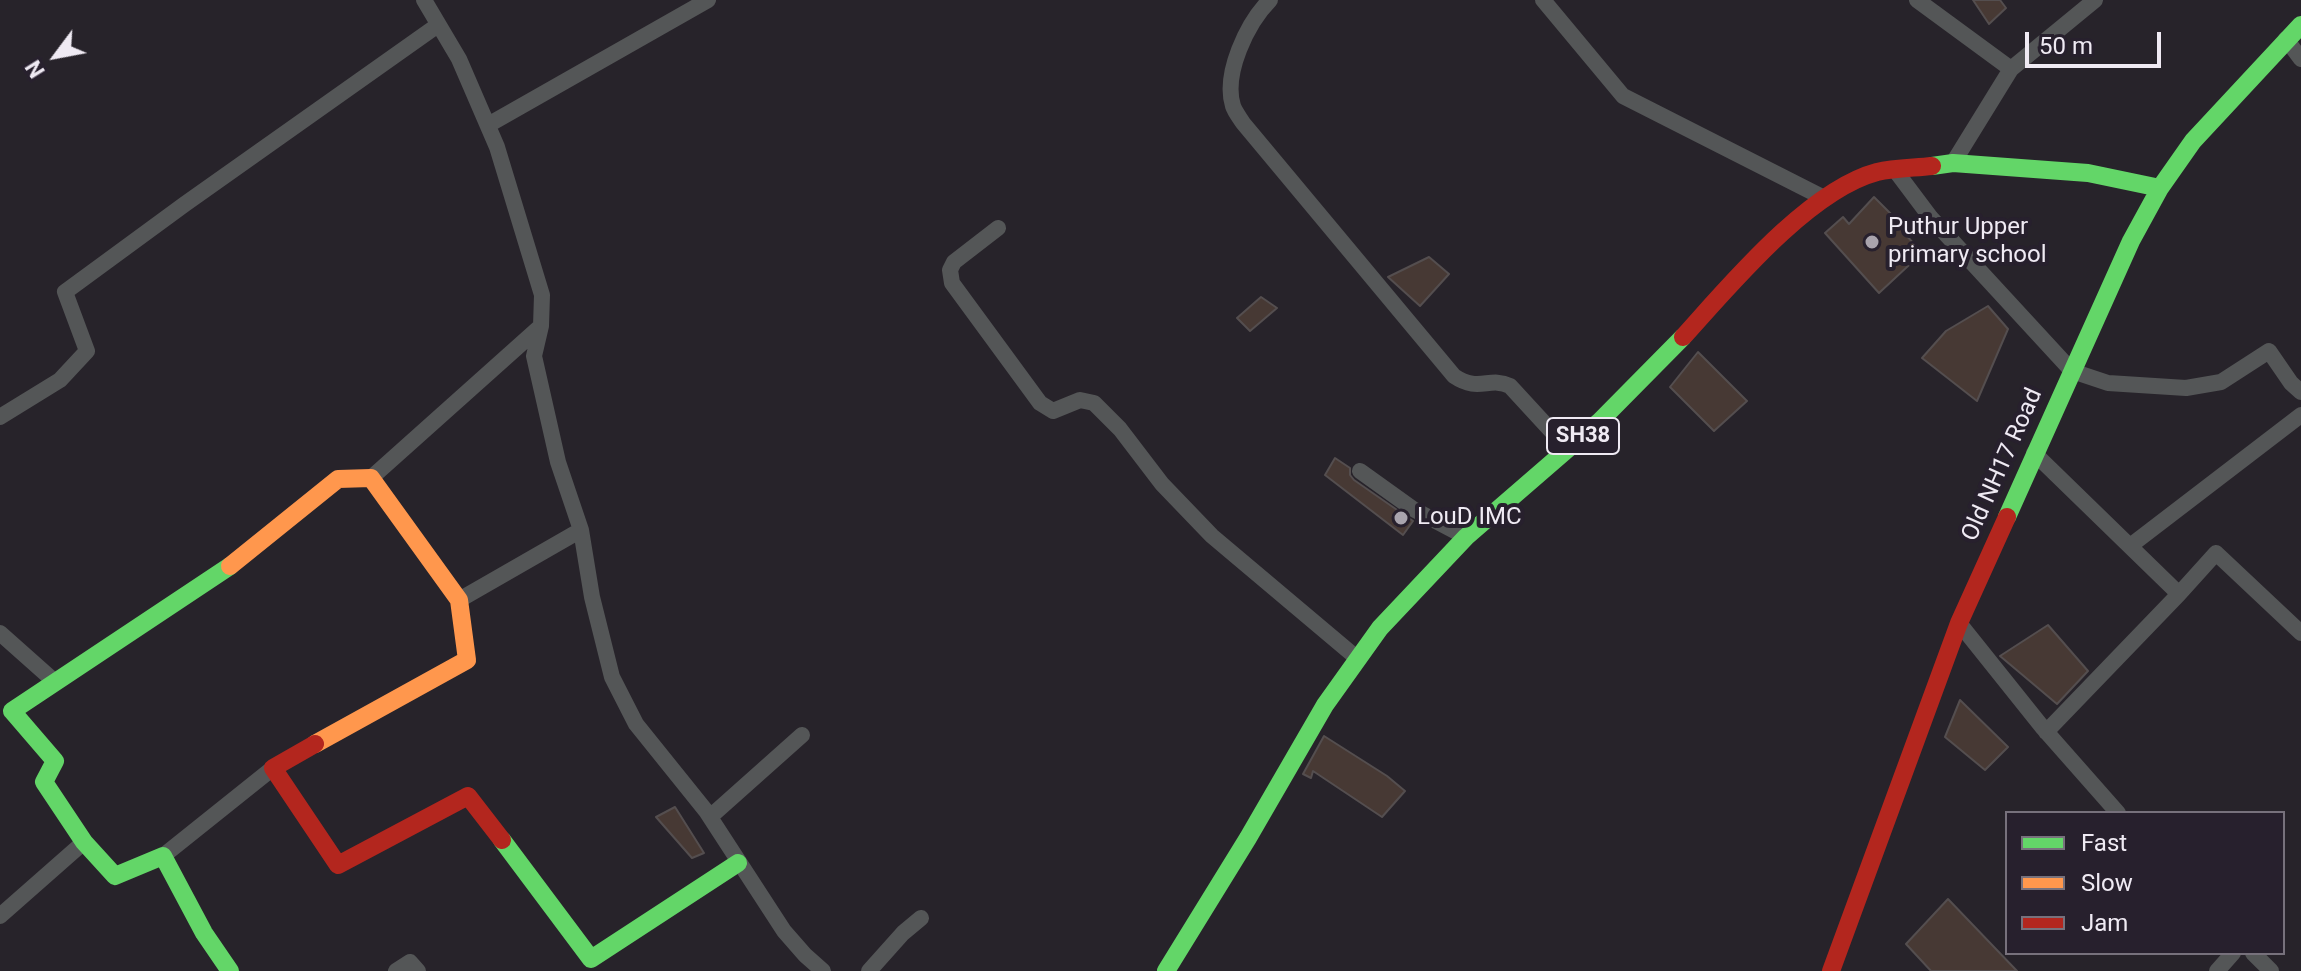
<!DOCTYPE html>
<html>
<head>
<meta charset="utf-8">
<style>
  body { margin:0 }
  #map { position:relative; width:2301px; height:971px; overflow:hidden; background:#27232a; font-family:Roboto,sans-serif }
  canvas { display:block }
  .legend { position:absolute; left:2005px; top:811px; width:280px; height:144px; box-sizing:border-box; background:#27202d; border:2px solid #77717c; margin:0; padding:10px 14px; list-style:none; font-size:24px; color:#efeaf3 }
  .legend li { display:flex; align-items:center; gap:16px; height:40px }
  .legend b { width:40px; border:2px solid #77717c }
  .north { position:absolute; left:16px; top:16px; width:80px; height:80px; -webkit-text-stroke:6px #27202d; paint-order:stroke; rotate:238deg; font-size:22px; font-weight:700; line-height:32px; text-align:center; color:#efeaf3 }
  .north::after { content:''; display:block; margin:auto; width:28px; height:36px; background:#efeaf3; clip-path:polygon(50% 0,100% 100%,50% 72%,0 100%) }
  .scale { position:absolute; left:2025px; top:32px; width:136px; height:36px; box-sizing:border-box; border:4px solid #efeaf3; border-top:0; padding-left:10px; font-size:24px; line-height:28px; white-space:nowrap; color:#efeaf3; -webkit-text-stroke:6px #27202d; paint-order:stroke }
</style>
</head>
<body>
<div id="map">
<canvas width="2301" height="971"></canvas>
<ul class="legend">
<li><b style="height:10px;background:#63d668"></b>Fast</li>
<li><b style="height:10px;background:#ff974d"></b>Slow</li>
<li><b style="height:10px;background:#b3261e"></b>Jam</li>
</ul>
<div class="north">N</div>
<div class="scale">50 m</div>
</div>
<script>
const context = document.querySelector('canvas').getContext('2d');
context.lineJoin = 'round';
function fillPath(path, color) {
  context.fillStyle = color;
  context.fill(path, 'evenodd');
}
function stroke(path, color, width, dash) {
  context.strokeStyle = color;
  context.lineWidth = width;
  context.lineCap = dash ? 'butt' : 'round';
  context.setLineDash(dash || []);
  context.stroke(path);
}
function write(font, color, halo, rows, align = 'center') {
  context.font = font + ' Roboto,sans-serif';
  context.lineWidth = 8;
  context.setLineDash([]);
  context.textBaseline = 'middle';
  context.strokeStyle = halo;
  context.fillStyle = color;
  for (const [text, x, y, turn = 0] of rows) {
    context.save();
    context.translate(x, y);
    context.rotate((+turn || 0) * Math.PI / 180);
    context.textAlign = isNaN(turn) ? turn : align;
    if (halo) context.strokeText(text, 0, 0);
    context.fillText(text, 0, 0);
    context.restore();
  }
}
const building = new Path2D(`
  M1973 0H2000L2006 8 1989 24Z
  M1874 197 1909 232 1906 235 1922 253 1879 293 1825 233 1843 217 1849 224Z
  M1429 257 1449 274 1420 306 1388 277Z
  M1261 297 1277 308 1250 331 1237 318Z
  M1988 306 2008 329 1977 401 1922 358 1946 331Z
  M1698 352 1747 401 1714 431 1670 387Z
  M1335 458 1350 468V475L1354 480 1413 521 1403 535 1325 475Z
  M2048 625 2088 671 2057 704 2000 656Z
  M1960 700 2008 747 1985 770 1945 737Z
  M1324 736 1387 776 1405 791 1382 817 1313 771 1311 778 1303 774Z
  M675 807 704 853 692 858 656 817Z
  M1948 899 2017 971H1931L1906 944Z`);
fillPath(building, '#473934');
stroke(building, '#544e4f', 2);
stroke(new Path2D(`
  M424 0 459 59 497 147 542 295 541 326 534 356 558 462 581 530 592 597 612 677 636 724 706 811 784 931 805 955 823 971
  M1270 0C1247 23 1223 74 1233 106 1235 112 1240 118 1243 123L1454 376C1479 393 1489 376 1510 386L1568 449
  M1543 0 1623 96 1824 198
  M1917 0 2011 69
  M2286 39 2301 59
  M488 125 708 0
  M1953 163 2011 69 2095 0
  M1895 170 1931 218 2072 371 2108 383 2186 388 2221 382 2269 351 2291 383 2301 392
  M998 228 954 262 950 270 952 283 1040 403 1053 411 1080 400 1094 403 1120 429 1162 484 1212 536 1358 659
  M0 417 60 380 87 351 65 292 185 204 438 25
  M2034 453 2179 594 2216 553 2301 633
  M1360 471 1413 509 1466 537
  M371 478 541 326
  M2130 546 2301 415
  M459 600 581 530
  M1959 623 2043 728 2118 813
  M0 633 54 681
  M2046 732 2179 594
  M710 817 802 735
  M163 856 273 768
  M0 916 84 842
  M2253 953 2271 971
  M396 971 410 962 418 971
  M869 971 903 933 921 918
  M2217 971 2233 953`), '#545657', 16);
stroke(new Path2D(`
  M1932 166 1953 163 2088 173 2160 188
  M2007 517 2131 241 2160 188 2193 141 2301 25
  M230 566 12 711 55 761 44 782 84 842 115 876 163 856 204 933 230 971
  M502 840 591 959 738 863
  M1166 971 1248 838 1325 705 1380 628 1466 537 1600 421 1683 337`), '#63d668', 18);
stroke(new Path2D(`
  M230 566 338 479 371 478 459 600 467 660 315 744`), '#ff974d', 18);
stroke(new Path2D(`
  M1683 337C1730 285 1809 190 1877 172 1894 168 1914 168 1932 166
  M315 744 273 768 338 865 468 796 502 840
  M1831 971 1959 623 2007 517`), '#b3261e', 18);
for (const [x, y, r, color] of [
  [1872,242,8,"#a9a4ad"],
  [1401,518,8,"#a9a4ad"]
]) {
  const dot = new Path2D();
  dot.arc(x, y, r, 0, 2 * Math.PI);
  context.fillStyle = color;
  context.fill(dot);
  stroke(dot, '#27202d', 3);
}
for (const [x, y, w] of [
  [1583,436,72]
]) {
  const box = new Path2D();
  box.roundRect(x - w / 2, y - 18, w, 36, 6);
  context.fillStyle = '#27202d';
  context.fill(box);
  stroke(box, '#efeaf3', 2);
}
write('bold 22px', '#efeaf3', null, [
  ["SH38",1583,436]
]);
write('24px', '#efeaf3', '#27202d', [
  ["Puthur Upper",1888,228],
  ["primary school",1888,256],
  ["LouD IMC",1417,518]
], 'left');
write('24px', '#efeaf3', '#27202d', [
  ["Old NH17 Road",2003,465,-66]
]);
</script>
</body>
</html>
